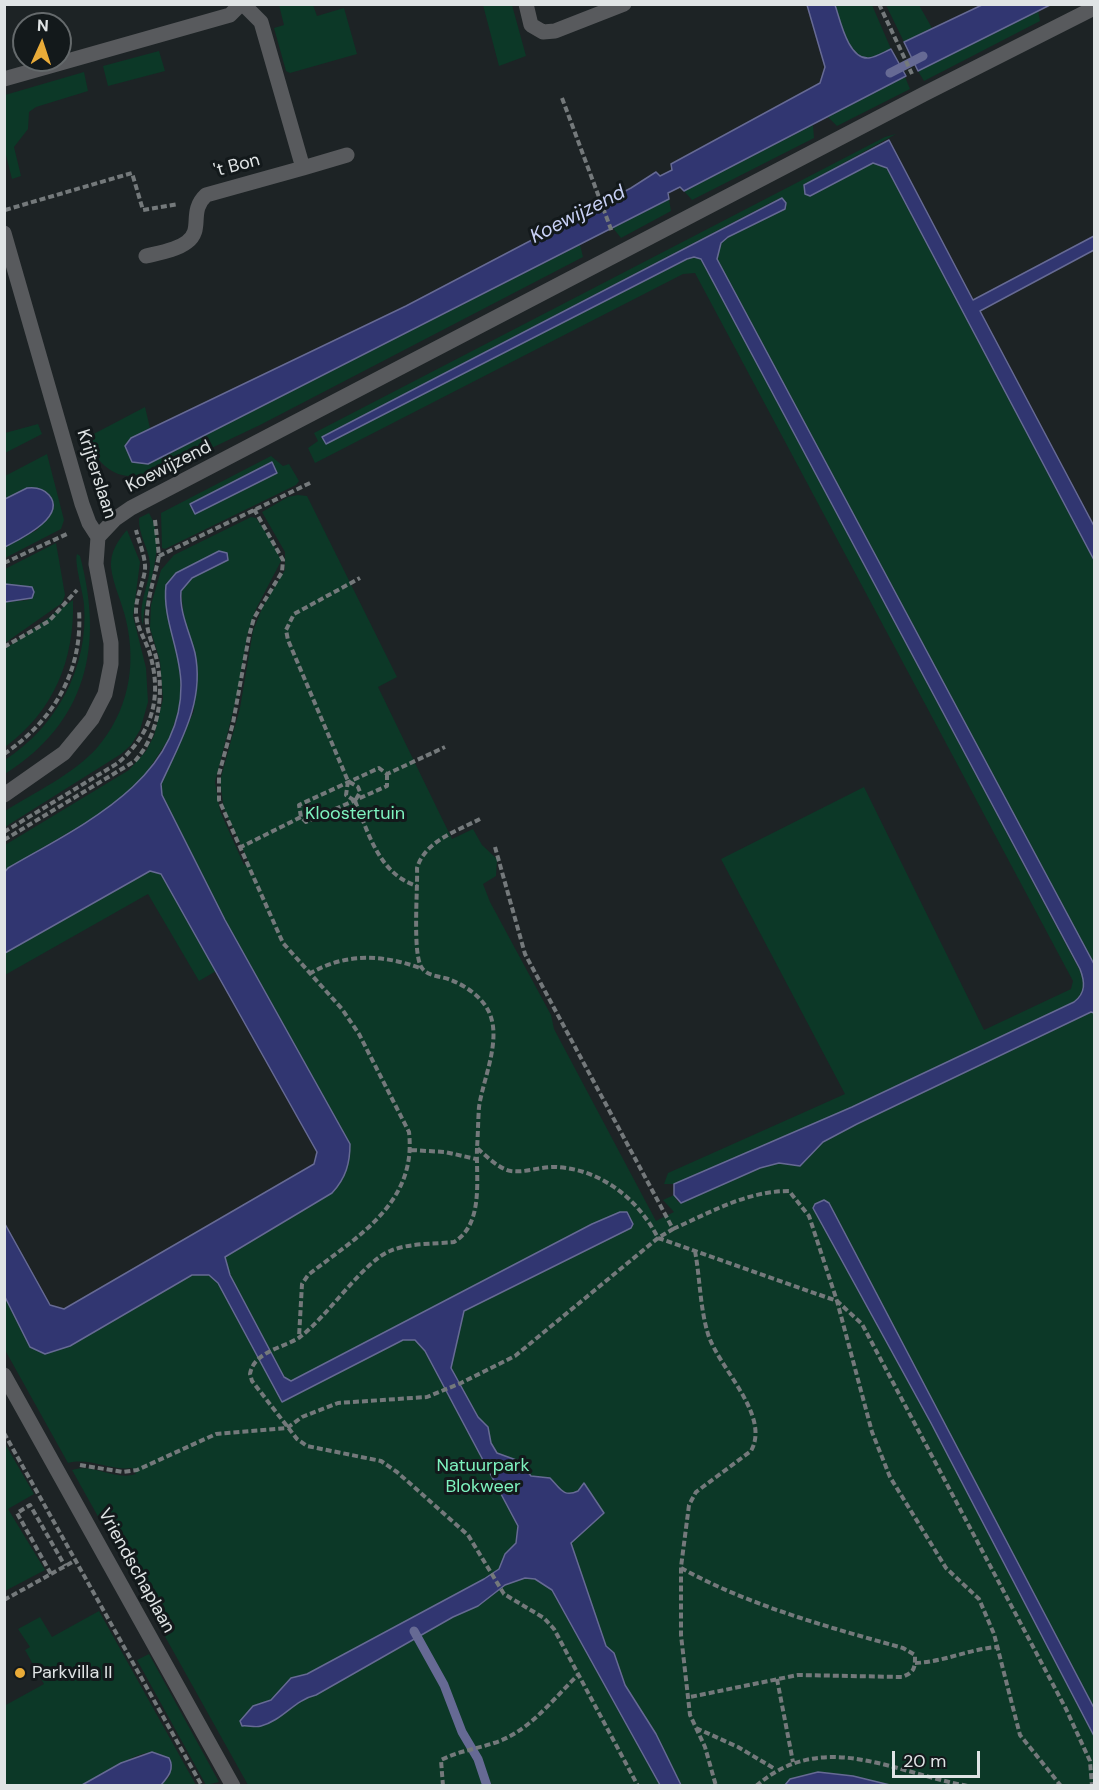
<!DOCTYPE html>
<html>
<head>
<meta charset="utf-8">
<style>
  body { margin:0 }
  #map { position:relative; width:1099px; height:1790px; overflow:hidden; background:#1d2325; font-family:"DM Sans",sans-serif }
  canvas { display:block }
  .frame { position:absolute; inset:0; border:6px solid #e0e4e5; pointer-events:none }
  .north { position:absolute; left:12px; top:12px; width:60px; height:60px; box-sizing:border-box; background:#13191b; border:2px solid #656a6c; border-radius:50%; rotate:3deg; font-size:16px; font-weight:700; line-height:24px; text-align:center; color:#e0e4e5 }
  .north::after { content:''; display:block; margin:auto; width:21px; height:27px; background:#e9ab38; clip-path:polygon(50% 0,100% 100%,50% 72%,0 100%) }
  .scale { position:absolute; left:892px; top:1751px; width:88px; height:27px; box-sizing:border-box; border:3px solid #e0e4e5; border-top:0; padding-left:8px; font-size:18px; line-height:21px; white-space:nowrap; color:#e0e4e5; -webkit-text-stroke:4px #13191b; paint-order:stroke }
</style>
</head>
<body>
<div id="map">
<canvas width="1099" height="1790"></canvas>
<div class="frame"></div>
<div class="north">N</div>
<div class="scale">20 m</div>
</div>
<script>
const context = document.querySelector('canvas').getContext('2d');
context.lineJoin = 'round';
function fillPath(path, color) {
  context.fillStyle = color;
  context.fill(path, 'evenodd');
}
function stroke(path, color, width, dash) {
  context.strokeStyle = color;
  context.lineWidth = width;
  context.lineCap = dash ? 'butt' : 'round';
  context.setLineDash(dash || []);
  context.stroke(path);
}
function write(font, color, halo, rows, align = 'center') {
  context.font = font + ' "DM Sans",sans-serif';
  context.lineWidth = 6;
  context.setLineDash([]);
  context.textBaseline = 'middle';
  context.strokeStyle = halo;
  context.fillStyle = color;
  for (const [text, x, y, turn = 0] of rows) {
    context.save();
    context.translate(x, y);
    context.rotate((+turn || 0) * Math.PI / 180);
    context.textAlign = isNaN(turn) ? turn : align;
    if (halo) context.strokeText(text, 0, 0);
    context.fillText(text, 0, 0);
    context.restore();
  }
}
fillPath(new Path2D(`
  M279 5H313L317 16 344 8 357 54 290 73 286 71 274 28 284 25Z
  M483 5H512L526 56 499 66Z
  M835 5H872L891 49C885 52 876 57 869 58 848 60 840 19 835 5Z
  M886 5H919L932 28 904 42Z
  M1038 10 1040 21 924 81 918 71Z
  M159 51 165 71 108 86 103 66Z
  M84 72 88 91 36 107 29 112 28 129 14 147 21 176 12 179 5 151V95Z
  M905 77 910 89 837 126 828 117Z
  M813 125 814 138 692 200 684 191Z
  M896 134 804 185 811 195 873 163 887 168 1094 553V978L717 259 721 243 728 237 785 209 778 199 322 437 323 439 688 259 694 257 701 259 1085 980 1081 995 1074 1002 852 1107 674 1184H664L668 1173 845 1094 721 859 864 787 984 1030 1071 989 1073 981 695 273 683 274 315 463 308 448 318 441 314 433 885 137Z
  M669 199 671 211 621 238 613 228Z
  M580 245 583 257 260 425 161 472 159 470C123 485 101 472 86 438L145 407 150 428 131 438 125 446 132 462 148 464Z
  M38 424 42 434 5 453V433Z
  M47 454 64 520 61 529 5 558V547L37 530 50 512 27 488 5 499V476Z
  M271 456 283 466 289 464 299 481 296 485 165 549 162 548 161 513Z
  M298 495 307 496 397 677 378 687 452 839 473 829 482 845 497 859 496 876 483 884 490 902 551 1015 554 1029 656 1221 674 1212 663 1200 674 1195 678 1202 801 1152 808 1157 823 1142 857 1124 1091 1012 1094 1013V1708L891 1325 1094 1720V1785H248L72 1470C94 1463 114 1481 136 1474L132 1468C110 1471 90 1457 68 1463L5 1350 4 1297 32 1347 45 1354 68 1347 336 1183 187 892 206 883 162 795 161 784 194 711 181 591 192 578 228 560 227 553 176 573 181 702 170 737 145 775 124 796 95 817 8 868 4 873 5 845 129 770 146 751 154 736 163 699 160 661 150 628 151 605 161 570 174 555 251 517 256 518 273 543 281 561 256 609 248 632 238 692 215 782 220 811 244 865 249 863 224 809 220 781 240 708 253 631 263 606 285 570V552L262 512 288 497Z
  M149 513C169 545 144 590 143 625 137 604 150 585 150 564 149 548 138 535 139 518Z
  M127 530 140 562 133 616 146 668 148 702 140 730 131 745 121 754 5 827V811C35 792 72 775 96 749 128 712 137 667 126 620 122 602 113 585 111 567 110 552 118 540 127 530Z
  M56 543 65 595 62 603 5 643V602L29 600 12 584H5V569Z
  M77 554 80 556C104 646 87 722 5 774V760C57 726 89 667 84 604 83 592 74 562 77 554Z
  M73 600C75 660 53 712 5 747V649Z
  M150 871 161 874 216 971 199 981 148 894 5 975 4 953Z
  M4 1442 34 1494 8 1509 45 1570 5 1591Z
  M99 1611 196 1785H161L170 1776V1764C152 1730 102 1782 80 1785 56 1789 29 1785 5 1785L4 1706 44 1684 25 1650 30 1647 18 1629 40 1617 52 1637Z
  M149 1654 219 1782 206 1785 137 1660Z`), '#0c3827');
const water = new Path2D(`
  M984 4 1050 5 918 71 904 42Z
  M807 5H835C840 19 848 60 869 58 876 57 884 52 891 49L906 76 684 191 680 187 668 193 669 199 148 464 132 462 125 446 131 438 406 306 631 188 656 172 660 176 672 170 671 164 820 83 825 67Z
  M889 140 973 300 1094 236V250L980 311 1094 526V560L887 168 873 163 810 196 805 194 804 185Z
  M782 198 786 203 785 209 728 237 721 243 717 259 1094 964V1013L1091 1012 857 1124 823 1142 800 1166 779 1163 760 1168 681 1203 674 1195V1184L852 1107 1074 1002C1086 993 1085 982 1080 969L701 259 694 257 687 259 326 444 322 437Z
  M272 462 277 473 195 514 190 504Z
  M27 488C35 487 43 488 49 495 68 517 18 540 5 547V499Z
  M219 551 227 553 228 560 192 578 181 591C179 612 190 633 195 653 205 702 180 742 161 784L162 795 225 920 350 1144C350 1163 346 1178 332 1193L225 1257 230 1275 284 1377 291 1381 592 1224 620 1212H627L633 1224 631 1228 464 1311 451 1368 478 1417 488 1427 491 1443 497 1453 519 1461 531 1476 550 1478C560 1488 563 1498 578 1491L584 1483 604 1513 571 1543 606 1646 614 1653 625 1685 656 1734 681 1785H660L552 1590 535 1579 525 1578 505 1585 478 1606 453 1617 316 1695C294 1700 283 1720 261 1726 255 1728 248 1725 242 1726L240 1721 253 1706 271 1700 291 1678 307 1674 484 1579 499 1569 505 1554 516 1543 518 1526 425 1351 415 1340H403L282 1402 218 1283 209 1275H192L70 1346 45 1354 30 1347 5 1297V1224L50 1305 64 1309 314 1164 317 1152 161 874 150 871 5 953 4 873 8 868C78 827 182 781 181 685 181 651 162 619 166 585L176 573Z
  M5 584 32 587 34 592 32 598 5 602Z
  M824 1200 829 1203 1094 1708V1736L931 1423 813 1208 815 1204Z
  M152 1752 169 1758C175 1769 168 1777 161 1785H82L121 1763Z
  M818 1772 853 1776 890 1785H785L790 1779Z`);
fillPath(water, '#313671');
stroke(water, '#666a94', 1.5);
stroke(new Path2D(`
  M890 73 923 56
  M414 1631 444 1685 462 1732 478 1759 487 1786`), '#666a94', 9);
stroke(new Path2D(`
  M879 4 912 74
  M562 98 612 232
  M5 210 132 173 143 210 178 204
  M254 509 283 560 282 572 254 618 249 636 233 723 219 774V800L283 943 342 1009 359 1034 409 1132C417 1203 358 1236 308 1275L302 1284 299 1337
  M155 520 159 556 312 482
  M4 563 69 533
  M4 647 49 621 77 590
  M4 754C54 720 83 671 79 610
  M387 774V786L306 822 301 817 299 805 379 768 387 774 445 747
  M348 781 346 795 355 801 360 792 358 787 348 781 288 640 286 630 294 614 360 578
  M355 801C369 834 379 874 417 886
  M480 819C457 831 425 841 417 868 418 887 412 956 422 968 428 977 442 976 451 980 466 986 482 997 489 1012 502 1040 483 1079 479 1107 478 1121 478 1135 477 1148 486 1156 499 1169 511 1171 526 1173 542 1166 557 1167 602 1170 638 1199 658 1238L837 1301 862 1324 1066 1709 1090 1761 1092 1786
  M4 832 118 763C153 732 163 696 149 651 144 637 136 626 136 611 136 597 143 584 145 570 146 558 139 542 136 530
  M4 840 135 761C159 734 164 695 157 661 154 646 145 630 147 615 148 596 155 576 159 556
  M239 848 301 817
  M309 974C345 953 381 954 420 968
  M477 1148C476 1179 484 1224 454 1242 435 1244 408 1243 390 1251 364 1261 328 1316 300 1337 284 1348 254 1351 250 1374L252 1381 297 1439 307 1446 381 1461 397 1472 468 1535 504 1594 544 1618 554 1629 638 1786
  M411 1150 445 1152 476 1159
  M673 1229C711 1212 747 1191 789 1191L809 1216 837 1301 872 1432 890 1477 946 1568 979 1599 994 1634 1020 1735 1061 1786
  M695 1251C700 1278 700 1308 708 1334 719 1369 771 1415 751 1451L696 1492 689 1505 681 1567V1635L690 1715 705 1747 716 1786
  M4 1433 202 1786
  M80 1465 123 1472 137 1470 216 1434 287 1428 302 1417 338 1403 427 1397 461 1383 515 1356 658 1238 673 1229 525 954 495 847
  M681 1568C750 1606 828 1627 903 1648L915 1655C915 1668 915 1672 902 1677L798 1675 690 1697
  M51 1574 76 1560
  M4 1600 51 1574 17 1513 30 1505 65 1566
  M915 1663C944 1662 969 1649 997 1647
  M777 1679 793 1762
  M696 1728 738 1747 775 1769
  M443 1786 441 1760C459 1751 476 1749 494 1743 529 1732 553 1699 578 1675
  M756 1786C823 1728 894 1773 968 1786`), '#74797b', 4, [6, 3]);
stroke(new Path2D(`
  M526 4 531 25 543 32 555 31 624 4
  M4 79 230 15 241 4
  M303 168 347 155
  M4 233 82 504 89 523 98 537 96 564 111 643V664L105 694 92 719 64 753 4 795
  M146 256C158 253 177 250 187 242 204 229 188 212 206 195L303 168 261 22 243 4
  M98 537 115 519 131 508 924 94 1094 8
  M4 1375 233 1786`), '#585a5d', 15);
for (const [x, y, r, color] of [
  [20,1673,6,"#e9ab38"]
]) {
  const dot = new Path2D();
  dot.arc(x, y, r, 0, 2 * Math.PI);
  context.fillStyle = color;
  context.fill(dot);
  stroke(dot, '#13191b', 2);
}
write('18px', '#e0e4e5', '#13191b', [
  ["'t Bon",237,166,-15],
  ["Koewijzend",169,467,-27],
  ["Krijterslaan",96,474,72],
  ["Vriendschaplaan",136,1571,61]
]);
write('18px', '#7ef3bf', '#13191b', [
  ["Kloostertuin",355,814],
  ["Natuurpark",483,1466],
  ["Blokweer",483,1487]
]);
write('18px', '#e0e4e5', '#13191b', [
  ["Parkvilla II",32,1673]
], 'left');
write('italic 20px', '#c9d1f6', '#13191b', [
  ["Koewijzend",578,215,-27]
]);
</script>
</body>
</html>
